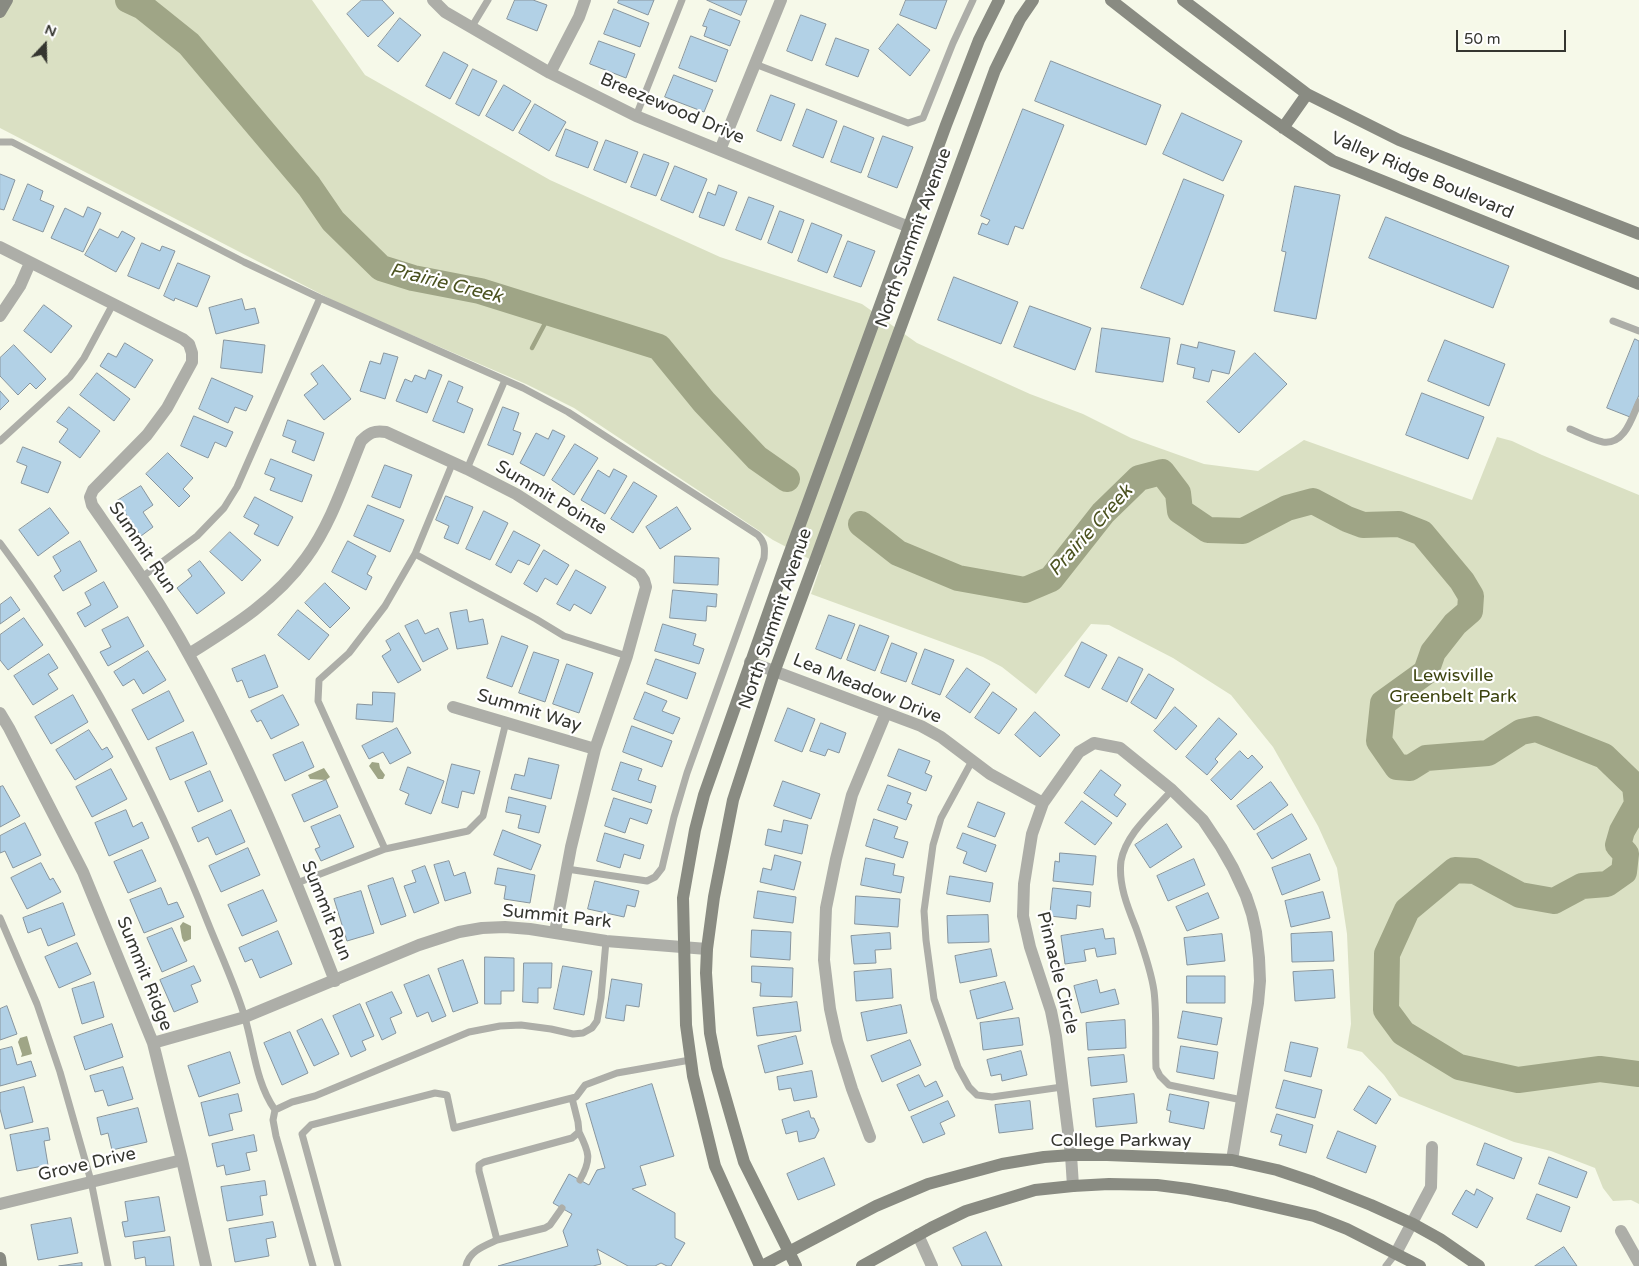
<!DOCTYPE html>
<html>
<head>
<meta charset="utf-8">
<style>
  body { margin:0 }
  #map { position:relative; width:1639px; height:1266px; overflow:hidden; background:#f6f9e9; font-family:"Varela Round",sans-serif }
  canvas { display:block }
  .north { position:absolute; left:20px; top:20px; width:50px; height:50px; -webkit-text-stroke:4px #fff; paint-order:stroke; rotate:21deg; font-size:14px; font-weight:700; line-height:20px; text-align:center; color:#353630 }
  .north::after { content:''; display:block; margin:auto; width:18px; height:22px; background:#353630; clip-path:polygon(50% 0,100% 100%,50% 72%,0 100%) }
  .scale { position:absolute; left:1456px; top:30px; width:110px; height:22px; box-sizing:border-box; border:2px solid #353630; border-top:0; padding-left:6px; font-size:15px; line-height:18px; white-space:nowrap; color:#353630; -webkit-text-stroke:4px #fff; paint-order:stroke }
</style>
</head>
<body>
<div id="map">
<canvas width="1639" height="1266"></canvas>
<div class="north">N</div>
<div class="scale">50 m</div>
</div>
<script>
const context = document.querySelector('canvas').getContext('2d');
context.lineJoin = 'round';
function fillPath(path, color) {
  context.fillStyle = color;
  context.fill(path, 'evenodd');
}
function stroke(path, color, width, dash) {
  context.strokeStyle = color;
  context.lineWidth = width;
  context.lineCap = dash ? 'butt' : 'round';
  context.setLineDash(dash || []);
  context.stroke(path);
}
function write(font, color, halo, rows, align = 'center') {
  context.font = font + ' "Varela Round",sans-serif';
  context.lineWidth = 4.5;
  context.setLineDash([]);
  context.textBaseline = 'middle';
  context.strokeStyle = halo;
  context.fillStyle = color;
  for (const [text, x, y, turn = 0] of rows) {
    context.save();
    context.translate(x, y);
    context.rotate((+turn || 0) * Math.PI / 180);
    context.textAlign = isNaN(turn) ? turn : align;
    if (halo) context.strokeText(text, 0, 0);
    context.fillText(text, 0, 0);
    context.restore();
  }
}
fillPath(new Path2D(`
  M0 0H312L365 75 550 180 720 257 862 304 917 343 1030 394 1083 414 1131 438 1204 464 1258 471 1304 440 1472 500 1497 437 1512 441 1542 455 1639 495V1204L1631 1200 1613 1201 1603 1188 1595 1168 1551 1151 1514 1142 1399 1096 1384 1075 1362 1052 1347 1048 1351 1024 1347 934 1337 868 1318 826 1273 747 1231 695 1173 658 1109 625 1091 624 1036 694 1002 667 983 657 811 594 821 565 773 540 574 408 526 384 342 305 0 128Z`), '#dae0c3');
fillPath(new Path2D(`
  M372 762 379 763 380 768 385 775 383 779H378L369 766Z
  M324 768 330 777 326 780 310 779 308 775Z
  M183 922 191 926V939L184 942 182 938 180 926Z
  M27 1036 32 1054 21 1057 22 1054 18 1042 20 1038Z`), '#9fa586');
stroke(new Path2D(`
  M532 348 551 312`), '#9fa586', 4.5);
stroke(new Path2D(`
  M128 0 143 7 189 44 309 186 333 221 381 268 413 278 480 291 659 347 704 402 757 458 787 479
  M861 524 898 553 958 578 1025 590 1051 579 1103 513 1139 478 1162 472 1178 493 1180 511 1208 530 1243 531 1287 508 1313 501 1347 519 1363 525 1399 524 1422 533 1462 581 1471 596 1470 611 1455 624 1433 652 1426 672 1383 703 1379 741 1397 767 1410 768 1426 758 1488 753 1521 732 1536 729 1604 756 1635 786 1637 804 1622 831 1618 845 1626 854 1624 872 1607 884 1582 886 1554 901 1520 895 1475 871 1455 870 1407 910 1387 954 1386 1010 1403 1033 1459 1067 1518 1080 1600 1069 1639 1074`), '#9fa586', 26);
const building = new Path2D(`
  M362 0H382L394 13 368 37 347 14Z
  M515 0H533L547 5 537 31 507 19Z
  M619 0H654L648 15 618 3Z
  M707 0H747L741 15Z
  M906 0H947L936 29 900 15Z
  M614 9 649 23 640 47 604 34Z
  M710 9 740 21 730 46 704 36 707 27 703 26Z
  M801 15 826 24 812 61 787 51Z
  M400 18 421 35 398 62 378 46Z
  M898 24 930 50 910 76 879 49Z
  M691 36 728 50 716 82 679 68Z
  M836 38 869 50 858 77 826 65Z
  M599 41 635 54 626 78 590 64Z
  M444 52 468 65 450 99 426 86Z
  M1051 61 1161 105 1146 145 1035 101Z
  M473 69 497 81 479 116 456 104Z
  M674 75 713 90 704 112 665 97Z
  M504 85 531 101 513 131 486 116Z
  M771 95 795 104 781 141 757 131Z
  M535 104 566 122 549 151 519 133Z
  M807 109 837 121 823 158 793 146Z
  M1023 109 1064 125 1023 229 1015 226 1008 245 978 234 982 223 987 225 990 220 981 216Z
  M1182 113 1242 141 1223 181 1163 154Z
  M844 126 874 138 861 173 831 162Z
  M566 129 598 142 588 168 556 156Z
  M883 136 913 147 897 188 868 177Z
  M606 140 638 152 626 183 594 170Z
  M644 154 669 163 656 196 631 187Z
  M675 166 707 179 693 213 661 200Z
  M0 174 15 180 4 210 0 209Z
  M1184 179 1224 195 1183 305 1141 288Z
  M28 184 43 191 40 200 54 206 43 232 13 220Z
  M719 185 737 192 724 226 699 217 708 192 715 195Z
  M1295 186 1340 195 1316 319 1274 311 1286 252 1282 251Z
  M749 197 774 206 761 240 736 230Z
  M88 207 101 213 83 252 51 238 65 208 83 217Z
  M780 211 804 220 792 253 768 243Z
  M1386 217 1509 266 1493 308 1369 258Z
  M812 223 842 235 827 273 798 261Z
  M100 229 118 238 122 231 135 238 116 272 85 255Z
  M848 241 875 251 861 287 834 277Z
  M142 243 160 251 162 246 175 251 159 289 128 276Z
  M178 263 210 276 197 307 175 298 174 301 164 296Z
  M954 277 1018 302 1001 344 938 320Z
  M242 299 245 310 255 308 259 323 216 334 209 308Z
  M44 305 72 326 51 353 24 331Z
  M1030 306 1091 328 1075 370 1014 347Z
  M1102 328 1170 338 1163 382 1096 372Z
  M1635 339 1639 341V395L1630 417 1607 408Z
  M224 340 265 345 262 373 221 368Z
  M1445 340 1505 364 1489 406 1428 381Z
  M1199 342 1235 351 1229 374 1212 370 1209 382 1193 378 1195 368 1177 364 1181 344 1197 348Z
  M125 343 153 360 135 388 100 366 108 353 116 357Z
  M14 345 46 379 36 389 30 383 18 395 0 376V358Z
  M384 353 398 357 385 399 360 391 370 361 380 364Z
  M1255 353 1287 384 1239 433 1207 402Z
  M323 365 351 399 324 420 304 395 318 384 311 374Z
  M429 370 442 375 427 413 396 401 405 379 412 382 415 375 425 379Z
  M97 373 130 399 114 421 80 395Z
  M212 378 253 396 246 411 235 407 228 423 199 409Z
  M449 381 463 387 457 402 473 409 464 433 433 421Z
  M0 391 9 401 0 410Z
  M1422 393 1484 417 1468 459 1406 435Z
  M69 407 100 431 80 458 59 442 68 429 57 422Z
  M503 407 519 413 513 430 521 433 513 455 488 445Z
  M194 416 233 432 226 447 215 442 208 458 181 446Z
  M288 420 324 433 314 461 292 452 296 441 283 436Z
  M553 430 565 436 544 476 520 463 536 433 548 439Z
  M575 444 598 458 574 495 552 480Z
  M23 447 61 462 48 493 21 483 27 466 17 462Z
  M168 453 193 478 183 489 190 496 179 507 146 474Z
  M271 459 312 475 302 502 270 490 275 478 265 474Z
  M385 465 412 475 400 508 372 497Z
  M614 469 627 476 605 514 581 500 598 470 609 477Z
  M634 482 657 496 633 533 611 519Z
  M141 486 153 505 143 512 153 527 141 536 117 501Z
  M446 496 473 507 458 544 444 538 449 526 436 520Z
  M255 497 293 517 278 546 254 534 259 525 244 517Z
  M368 505 404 520 390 552 354 536Z
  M677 507 691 529 660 549 646 527Z
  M50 508 69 533 38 556 19 530Z
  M484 511 508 523 490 560 466 549Z
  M514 531 540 545 529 565 518 560 511 573 496 565Z
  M230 532 261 560 242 581 210 552Z
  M80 541 97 571 63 591 54 576 61 571 53 557Z
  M348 541 376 556 367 574 372 577 366 590 332 572Z
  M544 550 569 565 557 585 545 578 537 592 524 584Z
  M675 556 719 558 718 585 674 583Z
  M200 561 225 593 197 614 177 588 192 576 188 570Z
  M576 570 606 587 591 614 574 604 570 611 557 604Z
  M104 582 118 607 85 627 77 613 91 605 85 593Z
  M325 583 350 608 330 628 305 603Z
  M673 590 717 594 716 607 707 606 706 621 670 618Z
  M11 597 20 610 0 624V605Z
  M298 610 329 635 309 660 278 635Z
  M467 610 469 622 483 619 488 644 457 649 450 613Z
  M829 615 855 624 841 659 816 649Z
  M128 617 144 646 108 666 100 652 111 647 102 630Z
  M24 618 43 645 8 670 0 660V635Z
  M418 620 425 634 438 628 448 649 423 662 405 626Z
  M663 624 696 634 693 645 704 649 699 664 655 651Z
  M860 625 889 636 875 671 847 660Z
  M399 633 421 670 398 683 382 656 391 650 386 641Z
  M502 636 528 646 512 687 487 678Z
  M1082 642 1107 655 1089 688 1065 676Z
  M892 643 917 653 906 682 881 673Z
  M925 649 954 660 940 695 912 684Z
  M148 651 166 680 143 694 134 679 123 686 114 672Z
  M534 652 559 660 545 702 519 693Z
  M49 654 58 668 48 674 58 689 33 705 14 676Z
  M265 655 278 687 249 698 242 680 237 682 232 669Z
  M1119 657 1143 669 1127 702 1102 689Z
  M656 659 696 673 687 699 647 684Z
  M567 664 593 673 579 713 553 704Z
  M967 668 990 684 970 713 946 697Z
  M1149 674 1174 689 1156 719 1131 703Z
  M169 691 184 721 148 740 132 710Z
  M373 692 395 693 393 722 356 719 357 704 372 705Z
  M645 692 667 701 662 711 680 718 673 734 634 719Z
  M993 692 1017 709 999 734 975 718Z
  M73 695 88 722 51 744 35 717Z
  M283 695 299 725 271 739 261 720 257 722 251 711Z
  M1175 707 1197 726 1176 750 1154 731Z
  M788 708 815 719 802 752 775 741Z
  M1035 712 1060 735 1040 757 1015 735Z
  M1219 718 1237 734 1215 759 1218 762 1207 775 1186 757Z
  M821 723 846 733 839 753 828 749 825 756 810 751Z
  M632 726 672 741 662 767 623 752Z
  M397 728 411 753 390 764 383 752 369 759 362 746Z
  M89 730 102 750 107 747 113 757 75 780 56 750Z
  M193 732 207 764 170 780 156 748Z
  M303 742 314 767 285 781 273 755Z
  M899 749 930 761 925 773 932 776 926 791 888 776Z
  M1240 751 1248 759 1252 755 1263 767 1231 800 1211 780Z
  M529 758 559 765 551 799 511 789 515 774 524 776Z
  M621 762 642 769 638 780 656 786 651 803 612 790Z
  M452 764 480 771 474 794 462 791 458 808 442 803Z
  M408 767 444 781 431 814 405 804 409 794 400 790Z
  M111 769 127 799 92 817 76 787Z
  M1101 770 1121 785 1114 795 1126 804 1117 817 1084 793Z
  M210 771 223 801 198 812 185 782Z
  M326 780 338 807 304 822 292 795Z
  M783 781 820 794 811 819 774 806Z
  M1271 782 1288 805 1254 830 1237 806Z
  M888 785 911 793 907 803 912 805 906 820 878 810Z
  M3 786 20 816 0 827V787Z
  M509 797 546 806 539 833 518 828 521 815 506 812Z
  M614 798 652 810 647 824 630 818 625 833 605 826Z
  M1082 801 1112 823 1095 845 1065 823Z
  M978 802 1005 813 995 837 968 827Z
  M126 810 133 827 142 822 149 838 109 856 95 823Z
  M231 810 245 842 216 855 208 837 198 842 192 828Z
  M1292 814 1307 839 1272 859 1257 834Z
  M340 815 354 847 321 861 315 849 320 847 311 827Z
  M874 819 898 827 894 838 908 842 903 858 866 846Z
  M784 820 808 825 802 854 765 845 768 829 781 832Z
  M25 823 41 855 13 868 5 851 0 853V836Z
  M1167 824 1182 847 1150 868 1135 845Z
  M503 830 541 845 531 870 494 855Z
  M605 833 644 845 640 859 624 854 620 868 597 861Z
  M963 833 996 845 986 872 963 863 967 852 957 848Z
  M248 848 260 875 221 892 209 866Z
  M142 850 156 881 128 893 114 862Z
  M1060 853 1096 856 1093 885 1053 881 1055 861 1059 862Z
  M1310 854 1320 880 1282 895 1272 868Z
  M775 855 801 862 794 890 760 882 763 868 771 870Z
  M866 858 895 864 893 875 904 877 901 893 861 885Z
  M1194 859 1205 885 1168 901 1157 876Z
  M449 861 454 876 465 872 471 893 445 901 434 865Z
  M41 863 50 880 53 878 61 892 27 909 11 878Z
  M425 866 439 903 414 913 404 886 416 882 412 871Z
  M498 868 535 875 530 903 504 899 506 886 495 884Z
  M950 876 993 883 990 902 947 894Z
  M393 878 406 916 381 925 368 886Z
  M595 881 639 891 635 907 627 905 624 917 588 909Z
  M161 888 168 905 177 902 184 917 144 933 130 900Z
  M1053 888 1091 892 1090 907 1077 905 1076 919 1050 916Z
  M263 890 277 921 242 936 228 905Z
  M361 891 374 933 347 941 334 899Z
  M758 891 796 897 793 923 754 918Z
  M1323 892 1330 918 1291 927 1285 901Z
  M1208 893 1219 918 1187 931 1176 907Z
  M856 896 900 899 898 927 855 924Z
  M63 903 75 935 48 946 41 928 28 933 23 918Z
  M988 915 989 942 948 943 947 916Z
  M172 928 187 961 162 972 147 938Z
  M1103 929 1105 939 1114 938 1116 954 1097 957 1095 948 1084 950 1086 961 1065 964 1061 936Z
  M752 930 791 932 790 960 751 957Z
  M278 931 292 964 260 978 252 959 245 962 239 948Z
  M1332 932 1334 961 1292 962 1291 934Z
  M890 933 891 949 875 950 876 963 854 964 851 936Z
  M1222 934 1225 961 1187 965 1184 938Z
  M77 943 91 974 59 988 45 957Z
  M991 949 997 976 960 983 955 956Z
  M485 957 514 958V991H501V1004H485Z
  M463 960 478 1003 453 1012 438 969Z
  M524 963H552L551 988H538V1003L523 1002Z
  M194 966 201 981 191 985 198 1002 174 1012 160 980Z
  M563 966 592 971 584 1015 554 1009Z
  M752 966 793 968 792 997 760 996 761 983 752 982Z
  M891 969 893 998 856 1001 854 972Z
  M1333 970 1335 998 1295 1001 1293 972Z
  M429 975 446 1016 432 1022 428 1012 417 1017 404 985Z
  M1187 976H1225V1003H1187Z
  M612 979 642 984 639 1007 626 1005 624 1021 606 1018Z
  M1097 980 1100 993 1115 989 1119 1004 1081 1013 1074 986Z
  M94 982 104 1017 82 1024 72 989Z
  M1005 982 1013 1009 977 1019 970 991Z
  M392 992 402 1013 390 1018 396 1033 382 1040 366 1003Z
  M797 1002 801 1031 757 1036 753 1008Z
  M360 1004 374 1036 362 1041 366 1050 351 1057 333 1016Z
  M901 1005 907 1033 867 1041 861 1013Z
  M7 1006 17 1034 0 1040V1009Z
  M1183 1011 1222 1018 1217 1045 1178 1038Z
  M1019 1018 1023 1045 983 1050 980 1023Z
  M322 1019 339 1054 314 1066 297 1031Z
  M1125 1020 1126 1048 1088 1050 1086 1023Z
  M112 1024 123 1057 85 1070 74 1037Z
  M290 1032 308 1073 282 1085 264 1043Z
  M796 1036 803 1064 765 1073 758 1046Z
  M910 1040 921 1065 882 1082 871 1056Z
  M1291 1042 1318 1048 1311 1077 1285 1071Z
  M1181 1046 1218 1052 1214 1079 1177 1072Z
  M12 1047 17 1065 31 1061 36 1076 0 1086V1050Z
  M1021 1051 1027 1075 1002 1081 1001 1074 991 1076 987 1060Z
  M230 1052 240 1083 199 1097 188 1066Z
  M1124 1055 1127 1082 1091 1086 1088 1058Z
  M123 1067 133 1099 108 1106 103 1090 95 1092 90 1076Z
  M812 1071 817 1097 794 1101 791 1088 779 1090 777 1077Z
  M919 1075 925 1087 936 1081 943 1096 909 1111 897 1085Z
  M1284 1080 1322 1090 1315 1118 1276 1108Z
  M652 1084 674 1156 640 1166 646 1185 632 1189 675 1213V1238L685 1243 671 1266H667L661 1263 655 1266H628L597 1249 601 1264 593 1266H498L568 1246 563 1231 572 1214 553 1203 569 1174 589 1185 597 1170 605 1168 586 1104Z
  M1369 1086 1391 1099 1376 1124 1354 1110Z
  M24 1087 33 1122 5 1129 0 1109V1093Z
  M238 1094 242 1111 229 1114 233 1130 209 1136 201 1103Z
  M1134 1094 1137 1123 1096 1127 1093 1099Z
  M1170 1094 1209 1102 1204 1129 1169 1122 1171 1111 1167 1110Z
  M948 1101 955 1116 940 1123 945 1134 923 1143 911 1117Z
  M1030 1101 1033 1129 999 1133 995 1105Z
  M138 1108 147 1142 112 1150 108 1133 101 1135 97 1118Z
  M809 1111 811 1118H814L819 1130 815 1138 799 1142 797 1131 786 1134 782 1120Z
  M1277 1114 1313 1125 1306 1153 1279 1145 1282 1135 1271 1132Z
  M48 1128 50 1140 44 1141 48 1165 17 1171 10 1135Z
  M1338 1131 1376 1146 1366 1173 1327 1158Z
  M254 1135 257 1151 246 1153 250 1170 226 1175 224 1165 217 1167 212 1144Z
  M1485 1143 1522 1158 1514 1179 1477 1165Z
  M1549 1157 1587 1172 1577 1198 1539 1184Z
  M824 1158 835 1185 798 1200 787 1174Z
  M265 1181 267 1195 260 1196 263 1215 227 1221 221 1187Z
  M1477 1189 1493 1198 1477 1228 1452 1214 1466 1190 1474 1195Z
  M1537 1194 1570 1207 1561 1232 1527 1219Z
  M159 1197 165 1231 125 1237 122 1222 128 1221 125 1202Z
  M71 1218 78 1253 38 1260 31 1225Z
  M273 1222 276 1237 266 1239 269 1256 235 1262 229 1229Z
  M986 1232 1002 1266H962L953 1248Z
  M170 1237 174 1266H146L145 1257 135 1259 133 1242Z
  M1564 1247 1577 1266H1535Z
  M82 1263V1266H59Z`);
fillPath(building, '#b2d1e6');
stroke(building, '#87959e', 1);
stroke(new Path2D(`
  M471 28 488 0
  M755 64 908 123 923 118 953 43 973 0
  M636 116 682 0
  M0 142H12L244 262 320 298 523 388 568 412 758 535C765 542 765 549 764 558L687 773 674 817 662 868 655 877 647 881 567 869
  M1613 321 1639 331
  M1570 429C1580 433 1592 440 1603 442 1625 445 1632 417 1639 402
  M0 441 70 377 84 358 113 304
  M467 469 505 380
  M0 543C87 659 155 788 208 923 220 953 236 987 245 1018 254 1049 256 1083 275 1110
  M415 554 536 619 564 636 627 656
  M142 577 197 536 224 508 237 487 320 298
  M972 761 941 818 933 845 924 911 926 940 934 999 958 1067 969 1087 977 1095 992 1097 1062 1087
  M1172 790C1154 811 1126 833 1121 861 1118 884 1128 908 1136 928 1143 948 1151 970 1154 991 1157 1015 1155 1043 1156 1068L1160 1076 1169 1085 1242 1100
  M385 849 318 701 319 680 349 653 385 606 415 554 453 462
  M297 883 385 849 468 831 483 816 506 722
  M0 918 37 1004 60 1072 91 1181 108 1266
  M579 1132C589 1152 592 1159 580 1180
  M497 1240 545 1228 550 1225 562 1208
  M313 1266 276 1136 273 1120 275 1110 292 1102 315 1096 469 1032 500 1026 521 1025 551 1029 573 1034 583 1033 592 1028 597 1021 601 998 606 941
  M338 1266 302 1134 311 1125 435 1093 447 1095 454 1128 576 1097 585 1085 617 1073 690 1060
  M466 1266C469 1251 484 1246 497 1240L479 1171V1165L484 1162 572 1138 579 1132 578 1122 572 1098
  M1386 1266 1396 1253`), '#adaea8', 7);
stroke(new Path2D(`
  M433 0 445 12 550 73 636 116 909 227
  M550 73 579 17 585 0
  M720 150 781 0
  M0 247 183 339 189 344 192 353V362L167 408 147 435 93 490 90 497 92 505C126 554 161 603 189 655 247 759 292 870 335 981
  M0 316 20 286 30 263
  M189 654C232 627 276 600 306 558 331 524 345 480 361 441 369 433 374 430 386 432L467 469 516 494 640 574 644 580 646 587 627 656 595 749 571 847 555 932
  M750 662 921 726 941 737 990 774 1043 803
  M453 707 595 749
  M0 713 9 728 83 872 153 1043 182 1160 206 1266
  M153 1043 245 1017 419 945 459 932 482 928 505 927 530 929 606 941 707 949
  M870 1137 852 1089 837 1041 830 1009 824 960 826 908 836 859 852 795 886 713
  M1073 1186 1071 1155 1056 1036 1051 1011 1030 947 1023 916 1024 884 1032 834 1043 803 1079 752 1094 743 1120 748 1172 790 1203 820 1221 847 1233 868 1246 896 1252 914 1256 932 1259 958 1260 981 1258 1003 1232 1160
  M0 1204 182 1160
  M1621 1231 1639 1263
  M918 1235 932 1266
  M1396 1253 1431 1187 1432 1147`), '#adaea8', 12);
stroke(new Path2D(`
  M1111 0C1183 57 1256 111 1333 161L1639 284
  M1183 0 1307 94 1399 140 1639 234
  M0 12 7 0
  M1283 128 1307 94
  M0 1258 1 1266
  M760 1266 715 1166 693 1076 686 1025 683 898 695 830 704 795 783 571 946 125 979 40 999 0
  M762 1266 876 1206 928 1184 1002 1164 1044 1157 1071 1155H1107L1232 1160 1277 1170 1313 1182 1371 1205 1413 1224 1440 1239 1479 1266
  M796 1266 744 1162 717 1068 710 1033 706 973 707 949 714 897 733 800 775 670 995 70 1020 19 1033 0
  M862 1266 931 1228 966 1211 1035 1190 1073 1186 1109 1184 1157 1185 1188 1189 1227 1196 1314 1216 1347 1229 1420 1266`), '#898b82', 12);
write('18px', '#353630', '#fff', [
  ["Breezewood Drive",672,109,23],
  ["Valley Ridge Boulevard",1422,176,23],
  ["North Summit Avenue",914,238,-70],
  ["Summit Pointe",551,498,31],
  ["Summit Run",142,548,56],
  ["North Summit Avenue",776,619,-71],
  ["Lea Meadow Drive",867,689,22],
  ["Summit Way",529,711,17],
  ["Summit Run",326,911,68],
  ["Summit Park",557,917,6],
  ["Pinnacle Circle",1057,973,76],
  ["Summit Ridge",144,974,68],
  ["College Parkway",1121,1141],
  ["Grove Drive",87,1165,-13]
]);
write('18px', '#3c430e', '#fff', [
  ["Lewisville",1453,676],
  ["Greenbelt Park",1453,697]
]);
write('italic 19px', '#4b521f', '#fff', [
  ["Prairie Creek",446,284,14],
  ["Prairie Creek",1091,531,-48]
]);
</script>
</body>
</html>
